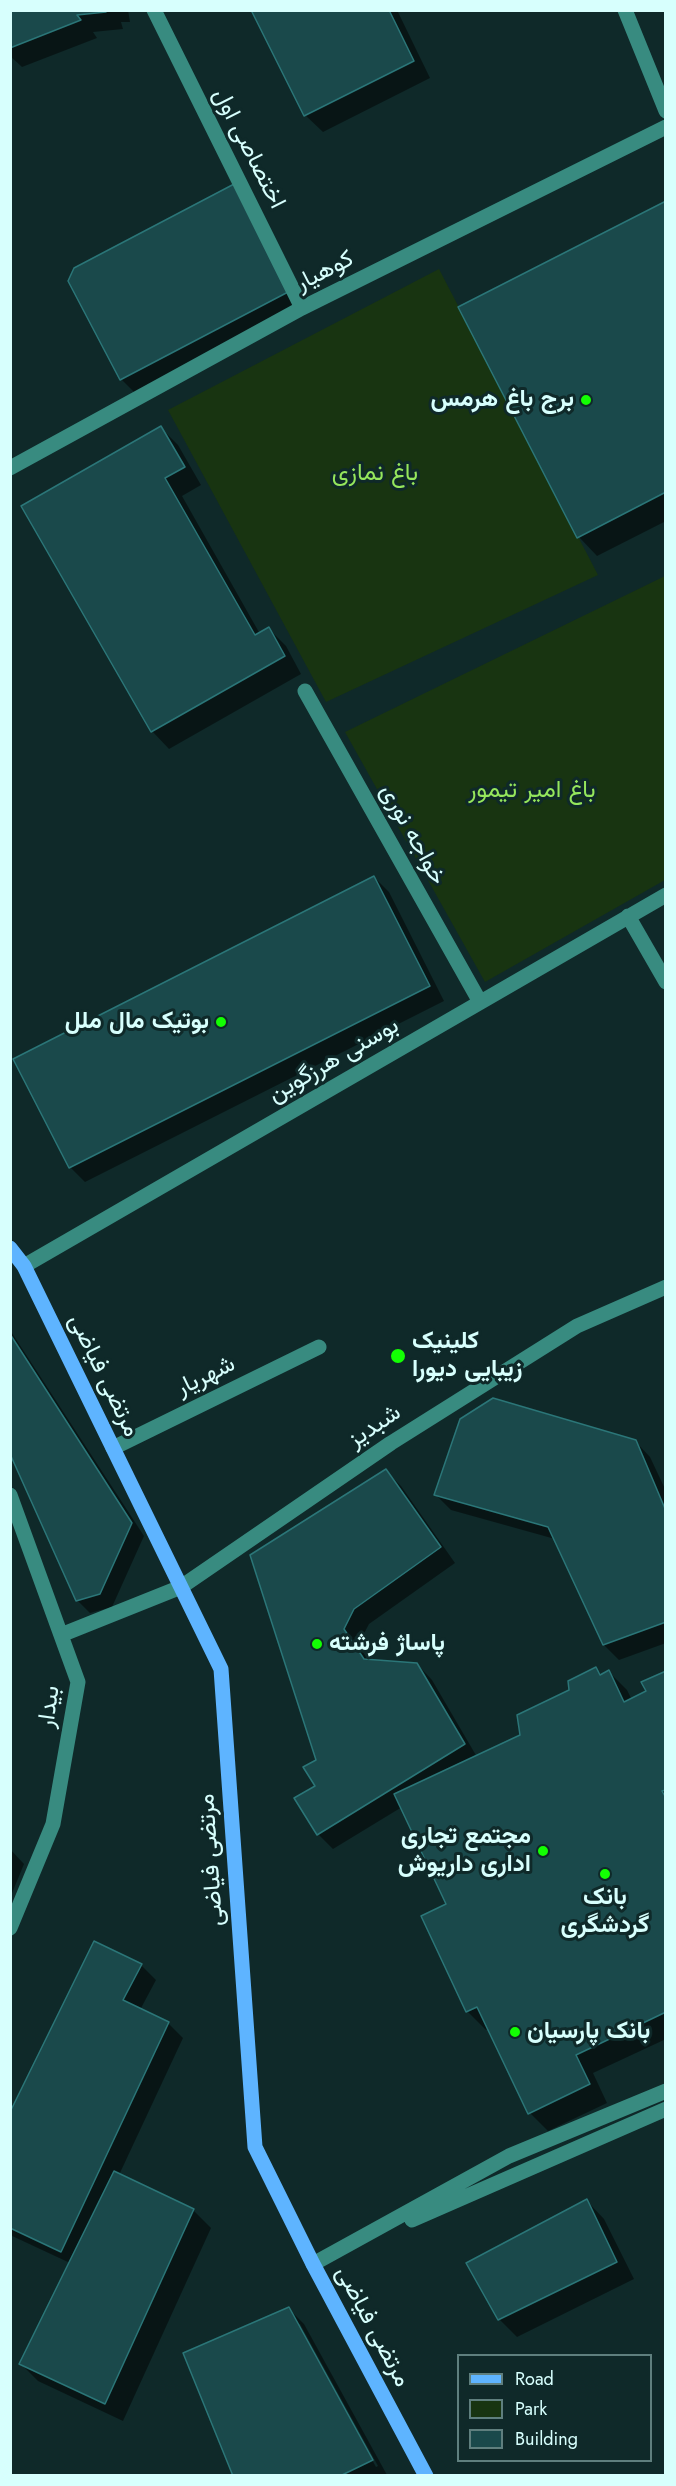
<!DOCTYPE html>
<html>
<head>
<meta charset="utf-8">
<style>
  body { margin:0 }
  #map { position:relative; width:676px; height:2486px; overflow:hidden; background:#0f2929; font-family:Jost,sans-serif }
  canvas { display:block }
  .frame { position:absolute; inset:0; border:12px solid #d7fffd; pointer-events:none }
  .legend { position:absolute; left:457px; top:2354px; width:195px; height:108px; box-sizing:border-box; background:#0f2929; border:2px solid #5f7f7e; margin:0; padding:8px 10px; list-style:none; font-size:18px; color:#d7fffd }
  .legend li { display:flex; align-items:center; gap:12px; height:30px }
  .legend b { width:30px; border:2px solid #5f7f7e }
</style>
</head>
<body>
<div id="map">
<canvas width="676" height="2486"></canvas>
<div class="frame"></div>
<ul class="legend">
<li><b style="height:8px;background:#5eb4ff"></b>Road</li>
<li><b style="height:16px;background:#183411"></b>Park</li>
<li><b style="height:16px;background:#1a494b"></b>Building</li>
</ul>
</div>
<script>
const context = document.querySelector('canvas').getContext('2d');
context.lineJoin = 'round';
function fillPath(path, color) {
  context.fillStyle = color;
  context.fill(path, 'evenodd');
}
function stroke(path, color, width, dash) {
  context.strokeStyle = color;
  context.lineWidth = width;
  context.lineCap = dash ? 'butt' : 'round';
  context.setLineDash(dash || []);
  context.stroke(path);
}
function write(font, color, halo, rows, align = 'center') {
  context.font = font + ' Jost,Vazirmatn,sans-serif';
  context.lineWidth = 6;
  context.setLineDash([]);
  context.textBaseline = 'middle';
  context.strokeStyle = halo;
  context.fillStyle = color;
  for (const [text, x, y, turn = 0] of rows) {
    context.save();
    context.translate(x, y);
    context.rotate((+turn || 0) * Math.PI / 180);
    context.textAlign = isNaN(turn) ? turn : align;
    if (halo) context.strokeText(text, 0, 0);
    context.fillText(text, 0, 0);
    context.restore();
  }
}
fillPath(new Path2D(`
  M439 269 598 575 326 702 168 410Z
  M665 576V880L485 982 345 732Z`), '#183411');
fillPath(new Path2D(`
  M10 10H128L130 22H121L123 29 93 32 97 38 22 67 10 56Z
  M252 10H397L430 78 323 132 305 115Z
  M236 185 306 309 138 396 121 379Z
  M666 202V521L597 556 579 537Z
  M161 428 178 445 201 485 182 496 260 634 269 629 286 646 301 674 169 749 152 731 23 506Z
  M374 877 389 892 444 1001 85 1182 70 1167Z
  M10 1330 144 1536 112 1607 90 1613 77 1600 10 1449Z
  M635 1441 650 1457 666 1491V1643L619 1660 604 1645 555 1539 451 1510 436 1495Z
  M386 1471 401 1486 455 1563 369 1624 358 1645 369 1661 417 1664 432 1680 477 1757 521 1736 596 1669 602 1675 609 1672 627 1690 632 1700 648 1692 666 1672V2039L593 2073 607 2103 548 2131 530 2113 489 2028 486 2030 468 2012 423 1916 448 1905 402 1807 333 1849 318 1834V1760L252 1556Z
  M10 1849 24 1864 10 1898Z
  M141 1965 156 1980 140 2010 168 2023 183 2038 119 2175 193 2210 211 2228 123 2421 38 2381 21 2364 70 2263 10 2235V2115Z
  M587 2201 604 2219 634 2279 517 2337 499 2319Z
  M289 2309 304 2324 387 2475 235 2476ZM297 2324H300L378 2466 376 2467Z`), '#0007');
const building = new Path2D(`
  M10 10H106V12L77 15 81 20 10 48Z
  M251 10H389L414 61 304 116Z
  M236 183 290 291 120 380 68 281 74 268Z
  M666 201V492L577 538 458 307Z
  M161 426 185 467 165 478 255 635 269 627 285 656 151 732 21 506Z
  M374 876 430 986 69 1168 13 1059Z
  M10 1334 132 1523 100 1594 76 1601 10 1454Z
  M493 1398 636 1440 666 1511V1622L603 1645 548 1527 434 1495 460 1419Z
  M386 1469 441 1547 354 1609 344 1629 364 1659 417 1663 465 1744 317 1835 294 1798 315 1786 303 1767 316 1760 250 1555Z
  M596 1667 600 1675 609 1670 624 1702 646 1691 641 1682 666 1671V1790L662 1791 666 1798V2012L576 2055 590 2084 528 2114 477 2007 466 2012 421 1916 446 1904 394 1794 520 1735 517 1715 569 1690 568 1681Z
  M94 1941 142 1964 123 2000 169 2022 61 2252 10 2228V2112Z
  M114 2171 194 2209 105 2404 19 2364Z
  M587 2199 617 2262 498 2320 466 2263Z
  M289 2307 373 2460 340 2476H233L183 2353Z`);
fillPath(building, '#1a494b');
stroke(building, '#2b7678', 1.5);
stroke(new Path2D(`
  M154 10 302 308
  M625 10 666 111
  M10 468 302 308 666 127
  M305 691 480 1002
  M628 916 666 982
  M24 1266 666 895
  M113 1448 319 1347
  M10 1495 78 1682 53 1824 10 1928
  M61 1635 181 1587 391 1443 577 1326 666 1287
  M412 2220 666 2109
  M313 2264 509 2156 666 2091`), '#388b80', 15);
stroke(new Path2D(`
  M10 1248 24 1266 221 1669 255 2147 313 2264 426 2476`), '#5eb4ff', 15);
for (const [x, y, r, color] of [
  [586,400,6,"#13ff03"],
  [221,1022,6,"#13ff03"],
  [398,1356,8,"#13ff03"],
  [317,1644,6,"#13ff03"],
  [543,1851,6,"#13ff03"],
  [605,1874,6,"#13ff03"],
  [515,2032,6,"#13ff03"]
]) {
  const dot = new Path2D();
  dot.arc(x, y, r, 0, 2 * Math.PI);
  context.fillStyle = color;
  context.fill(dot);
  stroke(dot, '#0f2929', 2);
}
write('24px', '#d7fffd', '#0f2929', [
  ["اختصاصی اول",248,149,63],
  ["کوهیار",325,272,-27],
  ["خواجه نوری",412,835,61],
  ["بوسنی هرزگوین",334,1061,-30],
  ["مرتضی فیاضی",103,1376,64],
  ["شهریار",206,1377,-26],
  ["شبدیز",375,1427,-34],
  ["بیدار",50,1707,-82],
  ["مرتضی فیاضی",212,1860,-94],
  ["مرتضی فیاضی",372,2327,62]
]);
write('bold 24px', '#d7fffd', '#0f2929', [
  ["برج باغ هرمس",574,400],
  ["بوتیک مال ملل",209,1022],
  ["کلینیک",412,1342,"left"],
  ["زیبایی دیورا",412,1370,"left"],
  ["پاساژ فرشته",329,1644,"left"],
  ["مجتمع تجاری",531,1837],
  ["اداری داریوش",531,1865],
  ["بانک",605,1898,"center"],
  ["گردشگری",605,1926,"center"],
  ["بانک پارسیان",527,2032,"left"]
], 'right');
write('24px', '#95e65c', '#0f2929', [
  ["باغ نمازی",375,474],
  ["باغ امیر تیمور",532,791]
]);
</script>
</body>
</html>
